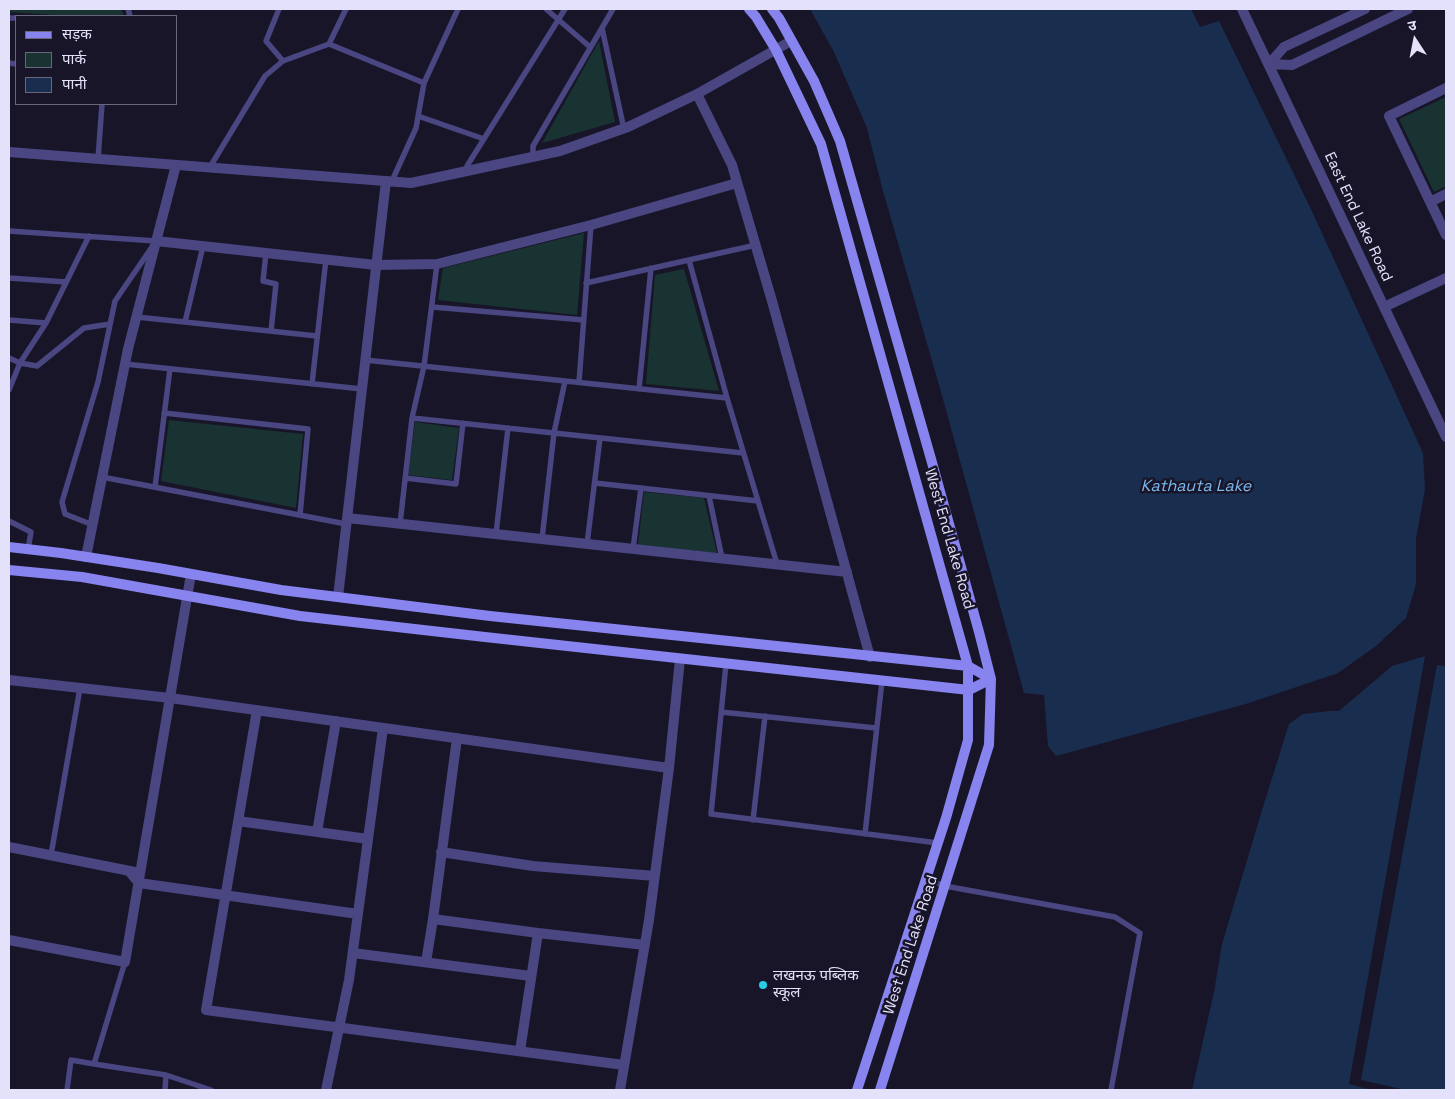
<!DOCTYPE html>
<html>
<head>
<meta charset="utf-8">
<style>
  body { margin:0 }
  #map { position:relative; width:1455px; height:1099px; overflow:hidden; background:#181529; font-family:"Space Grotesk","Noto Sans Devanagari",sans-serif }
  canvas { display:block }
  .frame { position:absolute; inset:0; border:10px solid #e4e1fb; pointer-events:none }
  .legend { position:absolute; left:15px; top:15px; width:162px; height:90px; box-sizing:border-box; background:#181529; border:1px solid #6a677d; margin:0; padding:6px 9px; list-style:none; font-size:15px; color:#e4e1fb }
  .legend li { display:flex; align-items:center; gap:10px; height:25px }
  .legend b { width:25px; border:1px solid #6a677d }
  .north { position:absolute; left:1390px; top:15px; width:50px; height:50px; -webkit-text-stroke:4px #181529; paint-order:stroke; rotate:349deg; font-size:14px; font-weight:700; line-height:20px; text-align:center; color:#e4e1fb }
  .north::after { content:''; display:block; margin:auto; width:18px; height:22px; background:#e4e1fb; clip-path:polygon(50% 0,100% 100%,50% 72%,0 100%) }
</style>
</head>
<body>
<div id="map">
<canvas width="1455" height="1099"></canvas>
<div class="frame"></div>
<ul class="legend">
<li><b style="height:6px;background:#8884ef"></b>सड़क</li>
<li><b style="height:14px;background:#183332"></b>पार्क</li>
<li><b style="height:14px;background:#192d4e"></b>पानी</li>
</ul>
<div class="north">उ</div>
</div>
<script>
const context = document.querySelector('canvas').getContext('2d');
context.lineJoin = 'round';
function fillPath(path, color) {
  context.fillStyle = color;
  context.fill(path, 'evenodd');
}
function stroke(path, color, width, dash) {
  context.strokeStyle = color;
  context.lineWidth = width;
  context.lineCap = dash ? 'butt' : 'round';
  context.setLineDash(dash || []);
  context.stroke(path);
}
function write(font, color, halo, rows, align = 'center') {
  context.font = font + ' "Space Grotesk","Noto Sans Devanagari",sans-serif';
  context.lineWidth = 5;
  context.setLineDash([]);
  context.textBaseline = 'middle';
  context.strokeStyle = halo;
  context.fillStyle = color;
  for (const [text, x, y, turn = 0] of rows) {
    context.save();
    context.translate(x, y);
    context.rotate((+turn || 0) * Math.PI / 180);
    context.textAlign = isNaN(turn) ? turn : align;
    if (halo) context.strokeText(text, 0, 0);
    context.fillText(text, 0, 0);
    context.restore();
  }
}
fillPath(new Path2D(`
  M9 9H121L124 16H68L9 12Z
  M599 41 615 122 542 143Z
  M1446 97V186L1434 192 1399 119Z
  M584 233 577 315 438 300 443 268Z
  M684 269 719 391 646 384 655 275Z
  M169 420 303 434 296 508 161 481Z
  M415 422 459 428 452 480 408 475Z
  M644 492 704 498 717 553 638 545Z`), '#183332');
fillPath(new Path2D(`
  M810 9H1191L1200 27 1219 21 1309 205 1423 453 1425 489 1416 539V584L1406 618 1376 646 1338 673 1249 703 1056 756 1048 746 1044 695 1024 693 941 392 883 191 867 128 834 52Z
  M1425 656 1349 1084 1372 1090H1192L1214 992 1222 944 1263 807 1289 724 1303 714 1329 711H1339L1392 666Z
  M1437 665 1446 666V1090H1406L1361 1080Z`), '#192d4e');
stroke(new Path2D(`
  M128 9 130 16
  M279 9 266 41 283 61
  M546 9 590 47
  M9 18H16
  M602 28 624 129
  M329 44 346 9
  M9 63 16 64
  M418 116 484 139
  M533 157V146L613 9
  M98 159 102 104
  M210 167 265 76 283 61 329 44 424 83
  M468 171 467 166 565 9
  M392 181 416 128 424 83 458 9
  M9 231 156 241
  M266 253 263 281 276 284 271 331
  M689 260 727 398 777 564
  M9 278 66 282
  M586 283 756 245
  M432 307 584 320
  M137 317 317 336
  M9 320 46 323
  M185 322 203 246
  M9 358 20 363 37 366 84 328 110 324
  M365 360 727 398
  M125 364 362 389
  M579 382 591 225
  M312 384 326 259
  M639 389 651 268
  M9 390 20 363 46 323 89 236
  M164 413 308 429 300 515
  M412 418 743 453
  M102 477 346 524
  M405 478 456 484 463 423
  M595 483 758 501
  M155 487 170 369
  M709 496 722 558
  M9 521 31 532 28 549
  M400 524 412 418 424 366 437 264
  M93 525 65 514 62 502 98 382 115 301 152 247
  M496 534 508 428
  M542 539 554 433 565 381
  M587 544 600 438
  M633 549 641 488
  M726 664 711 814 938 843
  M721 712 876 728
  M753 820 765 716
  M865 834 882 681
  M51 855 80 688
  M926 879 945 886 1115 917 1140 933 1111 1090
  M125 962 94 1064 166 1075 165 1090
  M166 1075 211 1090
  M67 1090 71 1060 94 1064`), '#494682', 5.5);
stroke(new Path2D(`
  M1242 9 1446 437
  M1269 64 1292 65 1408 9
  M1269 64 1284 47 1365 9
  M1446 88 1389 116 1446 235
  M697 94 732 165 772 301 870 657
  M9 152 411 183 560 151 628 127 697 94 791 41
  M1430 202 1446 194
  M156 241 376 265 437 264 591 225 737 183
  M1384 307 1446 278
  M347 518 847 572
  M86 557 128 349 176 165
  M338 597 386 181
  M9 680 170 698 669 768
  M257 710 206 1010 624 1065
  M238 821 368 839
  M317 832 336 721
  M9 847 135 872
  M441 852 533 866 655 876
  M129 871 139 883 358 914
  M433 919 538 933 645 945
  M9 940 125 962 191 574
  M353 953 531 976
  M426 962 433 919 457 738
  M520 1051 538 933
  M326 1090 349 980 383 728
  M620 1090 649 920 669 768 680 659`), '#494682', 10);
stroke(new Path2D(`
  M749 9 756 17 776 50 821 144 968 666V740L946 818 857 1090
  M772 9 779 18 814 81 840 141 931 459 979 632 991 679 989 745 880 1090
  M9 547 61 553 158 568 281 590 490 616 968 666 991 679
  M9 570 82 577 300 616 485 637 969 690 991 679`), '#8884ef', 10);
for (const [x, y, r, color] of [
  [763,985,5,"#26cee3"]
]) {
  const dot = new Path2D();
  dot.arc(x, y, r, 0, 2 * Math.PI);
  context.fillStyle = color;
  context.fill(dot);
  stroke(dot, '#181529', 2);
}
write('15px', '#e4e1fb', '#181529', [
  ["East End Lake Road",1358,217,65],
  ["West End Lake Road",949,539,74],
  ["West End Lake Road",911,945,-72]
]);
write('15px', '#e4e1fb', '#181529', [
  ["लखनऊ पब्लिक",773,976],
  ["स्कूल",773,993]
], 'left');
write('italic 16px', '#7cb9ee', '#181529', [
  ["Kathauta Lake",1196,487]
]);
</script>
</body>
</html>
